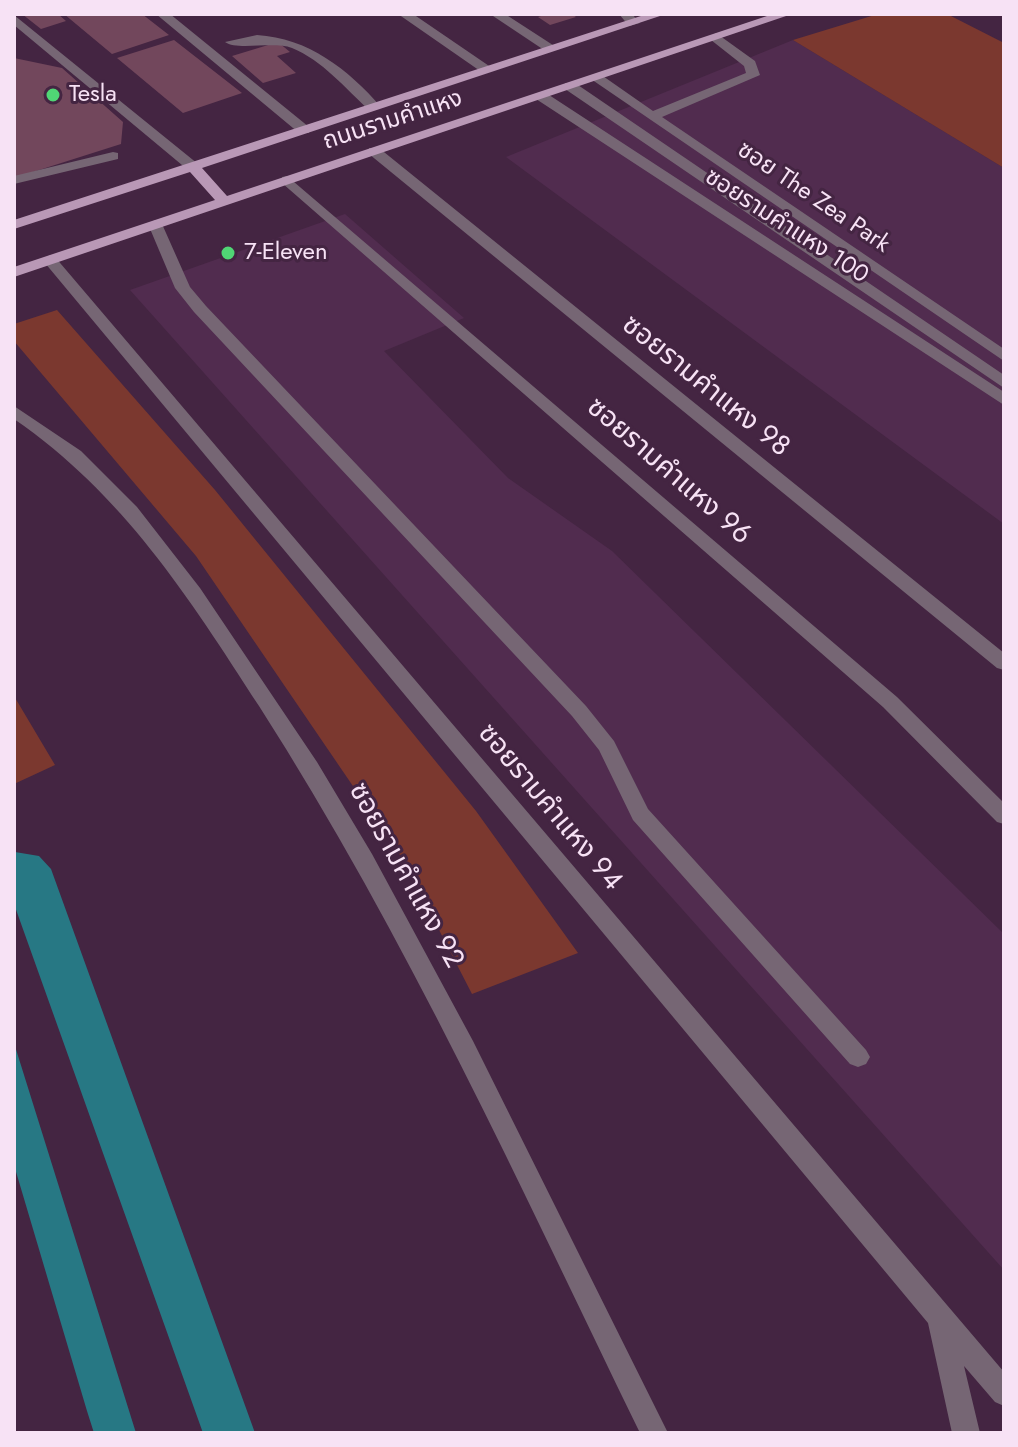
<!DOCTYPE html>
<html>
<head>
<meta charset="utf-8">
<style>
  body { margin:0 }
  #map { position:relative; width:1018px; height:1447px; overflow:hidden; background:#442542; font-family:Jost,sans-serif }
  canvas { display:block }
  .frame { position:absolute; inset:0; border:16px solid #f7e2f5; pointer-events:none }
</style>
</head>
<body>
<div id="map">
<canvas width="1018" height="1447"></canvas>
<div class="frame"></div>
</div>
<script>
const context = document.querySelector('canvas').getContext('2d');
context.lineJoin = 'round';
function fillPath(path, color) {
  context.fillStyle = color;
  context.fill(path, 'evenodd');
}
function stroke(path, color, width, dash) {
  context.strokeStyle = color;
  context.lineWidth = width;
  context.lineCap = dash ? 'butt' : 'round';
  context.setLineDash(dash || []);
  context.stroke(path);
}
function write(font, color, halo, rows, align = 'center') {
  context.font = font + ' Jost,"Noto Sans Thai",sans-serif';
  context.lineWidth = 6;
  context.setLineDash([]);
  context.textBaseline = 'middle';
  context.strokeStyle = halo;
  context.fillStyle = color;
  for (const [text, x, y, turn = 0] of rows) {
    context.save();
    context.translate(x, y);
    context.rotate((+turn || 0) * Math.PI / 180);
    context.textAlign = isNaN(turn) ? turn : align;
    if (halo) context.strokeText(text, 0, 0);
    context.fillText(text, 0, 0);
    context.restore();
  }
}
fillPath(new Path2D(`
  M793 40 1004 168V524L506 157Z
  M345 214 464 318 384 351 508 478 612 551 1004 934V1270L130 290Z`), '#512c4f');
fillPath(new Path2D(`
  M878 14H947L1004 43V168L793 40Z
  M57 310 215 490 476 811 578 953 472 994 402 858 196 556 14 341V324Z
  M14 696 55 765 14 784Z`), '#7b382f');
fillPath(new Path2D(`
  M15 852 39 856 51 869 255 1433H203L14 904Z
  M14 1043 136 1433H94L87 1411 14 1165Z`), '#277884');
fillPath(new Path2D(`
  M22 14H58L66 21 41 29Z
  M64 14H142L169 35 112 54Z
  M547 14H572L576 17 550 25 538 17Z
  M174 40 242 93 183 113 117 58Z
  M278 42 290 52 277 56 296 73 263 83 232 56Z
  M14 58 62 68 123 122 121 144 14 178Z`), '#72475c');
fillPath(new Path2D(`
  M156 14H170L309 127V133H299Z
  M398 14H413L495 70 483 73Z
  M490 14H505L559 49 547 52Z
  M619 14H632L640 23 629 26Z
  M14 15 198 164V170H188L14 25Z
  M716 33 755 61 760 75 662 117 1004 349V361L588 77 600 74 653 111 746 73 744 66 711 40 710 37Z
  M257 35C308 38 348 69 381 107L369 110C346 89 322 60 292 48 273 41 237 51 225 42Z
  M565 83H575L1004 375V388L565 89Z
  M536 93H546L1004 392V405L536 99Z
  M369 148H379L1004 653V670L997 668 369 154Z
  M113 152 118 153V159L14 184V176Z
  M287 176 897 697 1004 803V824L997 822 883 707 282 183V177Z
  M155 220 162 224 190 287 206 306 586 706 614 741 648 809 866 1050 870 1057 866 1064 858 1067 850 1064 633 820 599 750 572 716 194 312 175 288 148 224Z
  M50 255 55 257 1004 1372V1406L995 1402 964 1366 980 1433H952L928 1323 45 263 42 260Z
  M14 406 81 451 137 507 200 588 317 762 372 854 473 1041 668 1433H640C520 1186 407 937 259 706 188 596 123 494 14 419Z`), '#766674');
fillPath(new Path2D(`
  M647 14H666L202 168 227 196 773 14H792L14 277V267L215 200 190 172 14 229V220Z`), '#b998b6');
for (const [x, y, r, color] of [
  [53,95,8,"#50d675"],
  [228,253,8,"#50d675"]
]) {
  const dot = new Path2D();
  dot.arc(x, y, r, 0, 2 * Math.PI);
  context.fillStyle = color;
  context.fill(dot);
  stroke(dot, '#442542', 3);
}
write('24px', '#f7e2f5', '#442542', [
  ["Tesla",69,95],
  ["7-Eleven",244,253]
], 'left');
write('24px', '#f7e2f5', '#442542', [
  ["ถนนรามคำแหง",393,121,-18],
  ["ซอย The Zea Park",813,198,34],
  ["ซอยรามคำแหง 100",786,227,33]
]);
write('28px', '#f7e2f5', '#442542', [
  ["ซอยรามคําแหง 98",705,387,39],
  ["ซอยรามคําแหง 96",668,472,41],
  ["ซอยรามคําแหง 94",549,808,50],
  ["ซอยรามคําแหง 92",405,876,61]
]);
</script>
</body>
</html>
